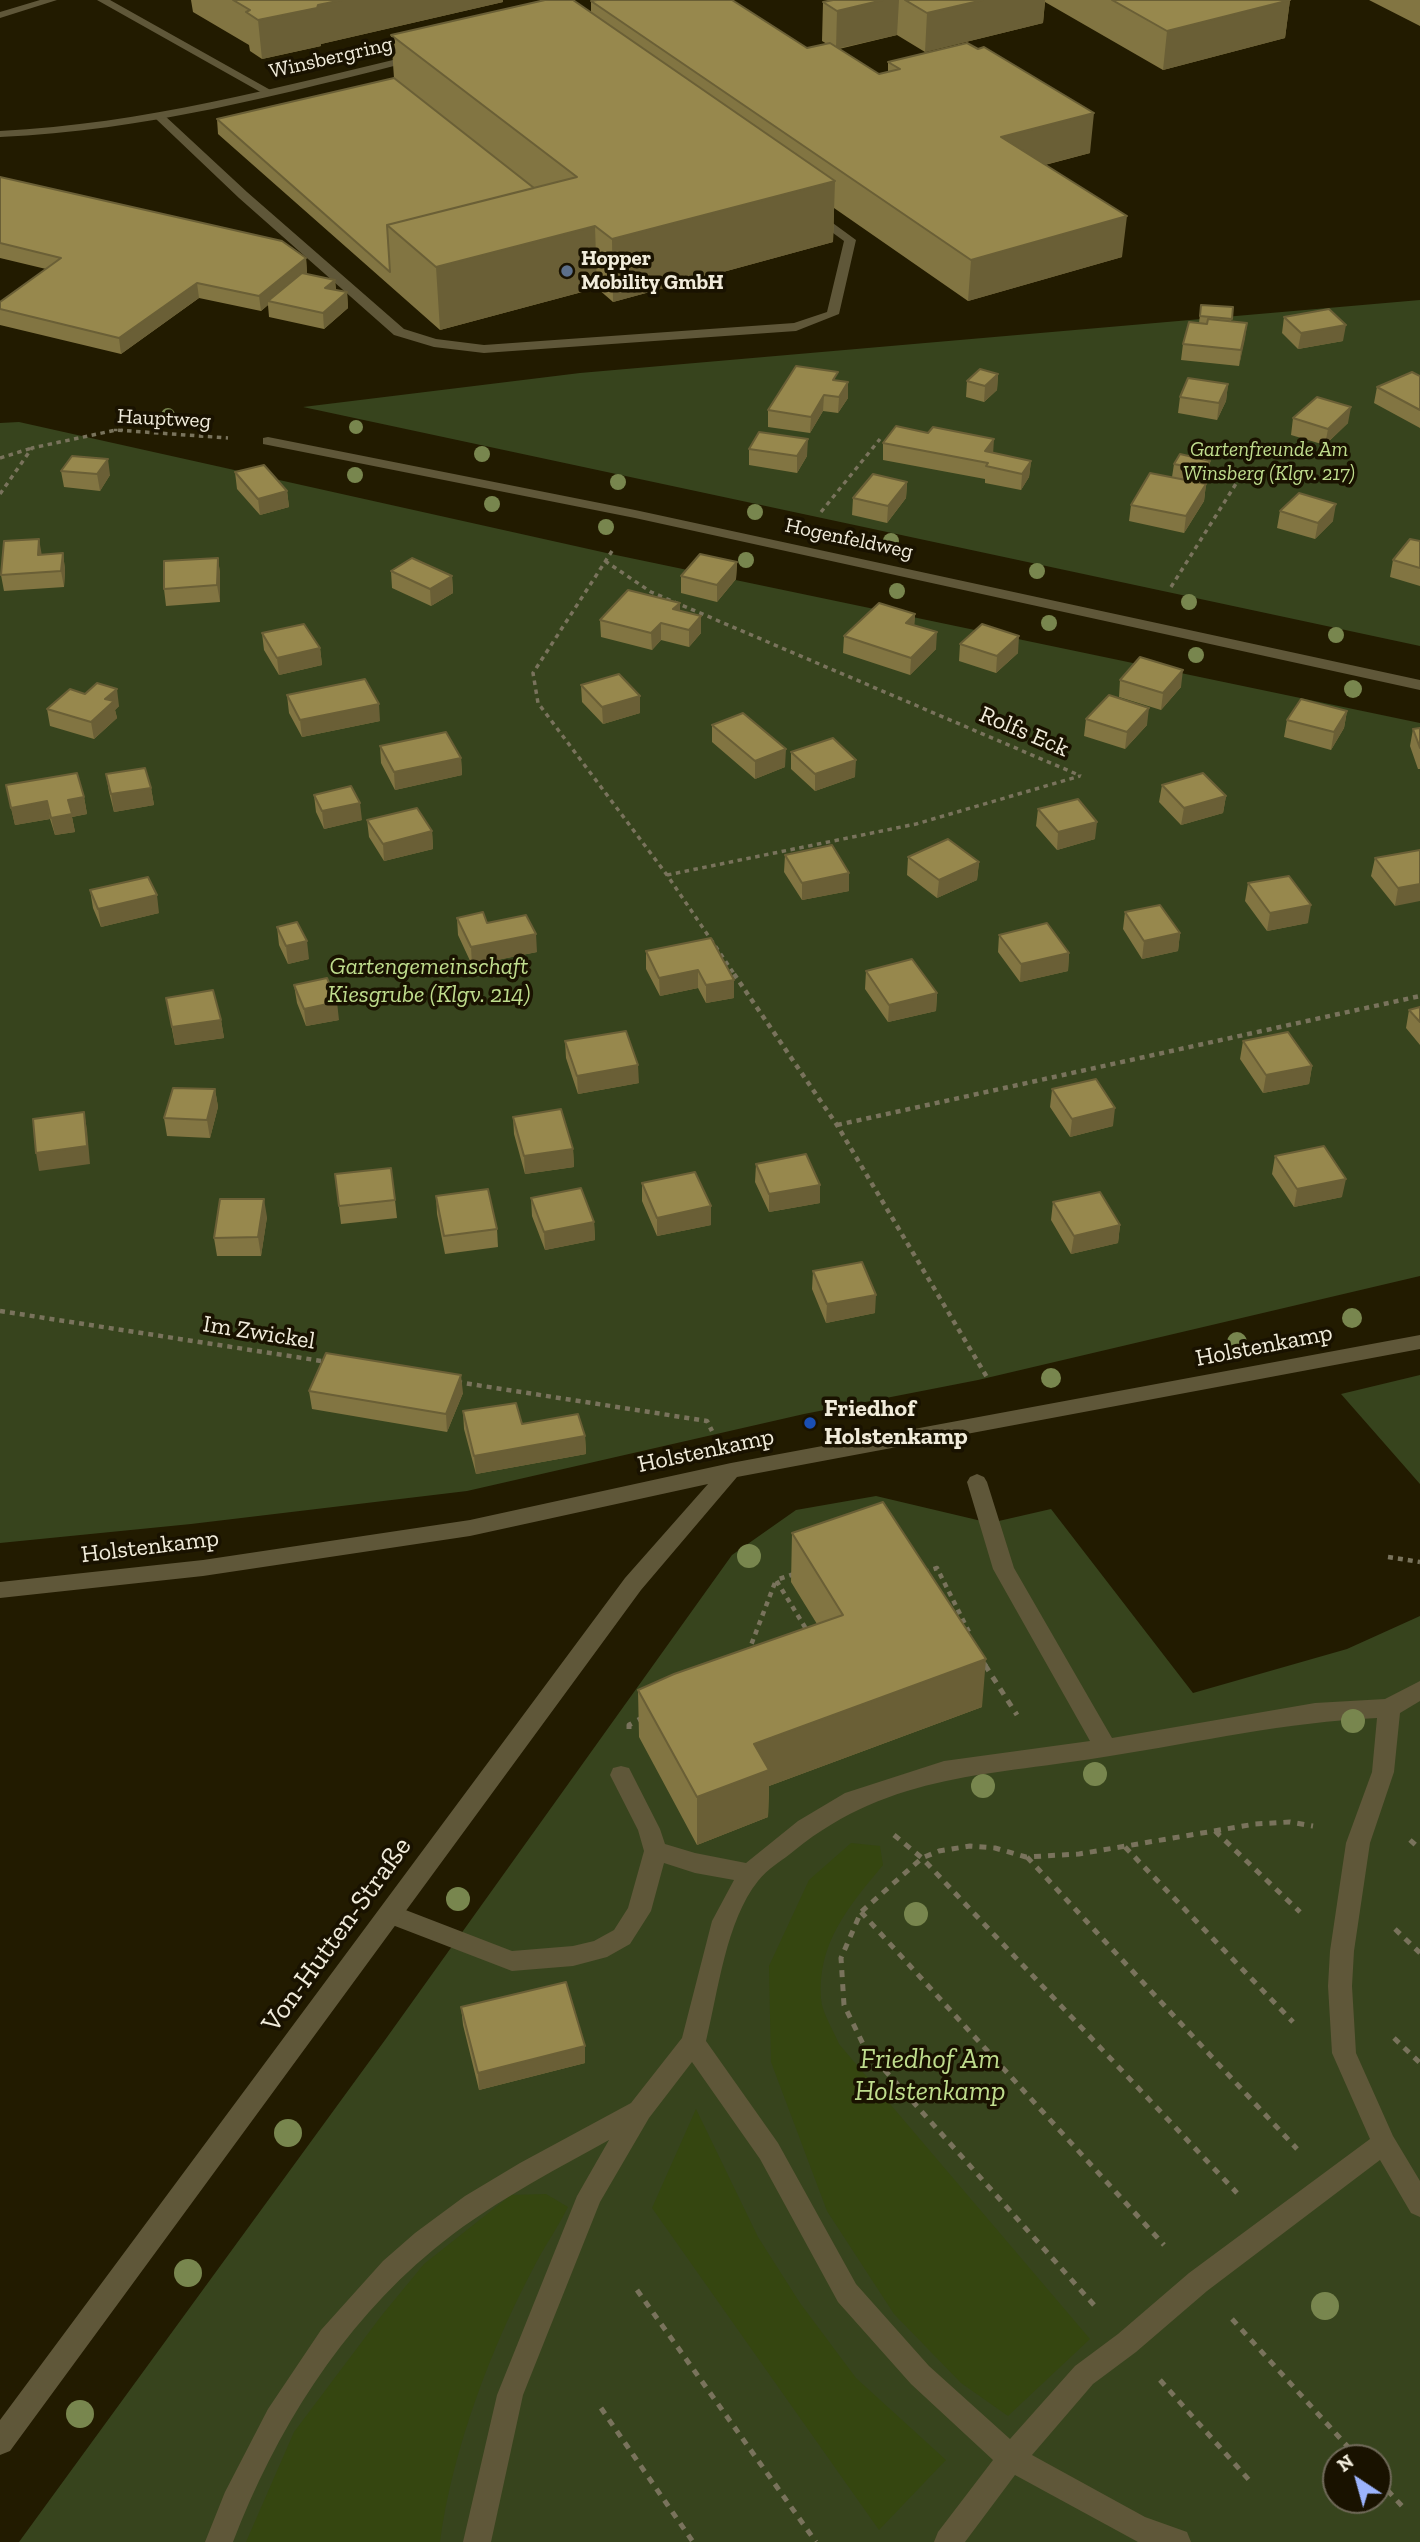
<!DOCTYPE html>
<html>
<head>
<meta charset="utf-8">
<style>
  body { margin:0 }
  #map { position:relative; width:1420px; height:2542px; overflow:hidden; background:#221b00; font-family:"Zilla Slab",serif }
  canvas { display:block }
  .north { position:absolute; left:1322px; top:2444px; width:70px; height:70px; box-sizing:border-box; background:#191200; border:2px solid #6f6958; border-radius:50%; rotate:324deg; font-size:19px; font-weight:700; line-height:28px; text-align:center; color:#f1ecdb }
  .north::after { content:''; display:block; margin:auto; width:24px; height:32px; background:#9cb4fd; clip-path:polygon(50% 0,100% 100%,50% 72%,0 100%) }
</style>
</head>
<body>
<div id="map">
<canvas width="1420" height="2542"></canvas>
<div class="north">N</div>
</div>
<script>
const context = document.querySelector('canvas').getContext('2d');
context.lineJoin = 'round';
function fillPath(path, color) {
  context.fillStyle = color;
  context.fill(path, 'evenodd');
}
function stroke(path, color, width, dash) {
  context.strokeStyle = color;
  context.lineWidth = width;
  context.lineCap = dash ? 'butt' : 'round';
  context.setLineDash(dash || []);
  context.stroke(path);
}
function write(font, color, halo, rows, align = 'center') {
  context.font = font + ' "Zilla Slab",serif';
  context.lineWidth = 7;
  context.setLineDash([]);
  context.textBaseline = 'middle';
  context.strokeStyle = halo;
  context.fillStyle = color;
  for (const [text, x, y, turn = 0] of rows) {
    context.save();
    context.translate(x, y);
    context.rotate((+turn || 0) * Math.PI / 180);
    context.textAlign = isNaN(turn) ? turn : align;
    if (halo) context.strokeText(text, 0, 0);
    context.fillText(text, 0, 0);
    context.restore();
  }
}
fillPath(new Path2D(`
  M1420 300V646L303 407 580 373Z
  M19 422 611 554 1420 723V1276L978 1380 804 1414 467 1491 191 1524 0 1543V423Z
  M1420 1375V1484L1341 1394Z
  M876 1496 990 1523 1051 1509 1193 1693 1347 1649 1420 1616V2542H19L385 2040 732 1555 796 1510ZM1336 2458H1378V2500H1336Z`), '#37441d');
fillPath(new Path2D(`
  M851 1843 880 1846 883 1865C849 1906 817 1943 821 1999 822 2013 834 2031 839 2044L1090 2339 1008 2416 961 2383 894 2314 827 2211 771 2062 769 1966 809 1880Z
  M696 2109 758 2237 800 2303 856 2378 946 2460 879 2530 652 2208Z
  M546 2194 568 2207C558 2227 546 2244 536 2263 492 2345 452 2450 440 2542H246L294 2432 382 2315 424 2264 511 2195Z`), '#354610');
stroke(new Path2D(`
  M114 430H123`), '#79735c', 2.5, [3.5, 3.5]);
stroke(new Path2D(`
  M0 458 32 448
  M0 494 32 448 116 430 228 438
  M821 512 880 439
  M612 551 533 673 538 703 667 875 735 975
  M605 561 651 592 1081 776
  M1171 587 1244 471
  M667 875 916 824 1080 776`), '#79735c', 3.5, [4.5, 4.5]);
stroke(new Path2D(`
  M734 974 837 1125 988 1379
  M837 1125 1420 996
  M0 1311 328 1362
  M457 1382 707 1421 712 1431
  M1388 1557 1420 1562
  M924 1572 937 1568 971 1636
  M794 1574 776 1580 808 1632
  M748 1653 776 1580
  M984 1663 986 1666`), '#79735c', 4.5, [5, 5]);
stroke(new Path2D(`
  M985 1665 1017 1715
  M629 1729V1725L642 1718
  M1215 1831 1300 1912
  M894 1835 922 1858 1237 2193
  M1410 1840 1420 1849
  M1125 1847 1293 2022
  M1027 1857 1297 2149
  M861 1912 1164 2245
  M1395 1929 1420 1953
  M1394 2038 1420 2063
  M637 2290 816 2542
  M1094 2305 865 2048 844 2005 841 1958 861 1912 922 1858 939 1851 970 1846 995 1848 1026 1857 1079 1854 1255 1824 1290 1822 1313 1826
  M1232 2319 1358 2458
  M1160 2380 1250 2481
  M601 2408 693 2542
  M1378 2480 1402 2506`), '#79735c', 5, [7, 7]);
fillPath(new Path2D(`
  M40 0H57L0 18V12Z
  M97 0H110L274 92 264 94Z
  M156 115H164L247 192 404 329 436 339 484 345 794 323 827 312 844 241 811 217V211L815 210 856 240 839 314 796 331 484 353 434 347 394 335 239 198 156 119Z
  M977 1474 984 1477 987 1482 1014 1568 1112 1738 1315 1703 1385 1699 1420 1681V1701L1400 1713 1394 1772 1370 1843 1354 1951 1352 1986 1356 2053 1393 2136 1420 2181V2217L1411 2213 1380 2160 1207 2291 1136 2352 1093 2384 1032 2455 1145 2517 1187 2532 1191 2542H1138L1015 2475 965 2542H934L938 2532 993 2460 911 2384 838 2302 760 2159 692 2062 649 2118 600 2202 523 2395 491 2542H463L497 2395 577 2196 609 2140C549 2173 486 2206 433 2250 341 2326 275 2432 233 2542H205L225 2492 268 2409 321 2330 383 2261 415 2233 465 2196 520 2163 631 2103 682 2038 712 1921 734 1880 695 1873 664 1863 651 1911 630 1944 607 1957 573 1966 512 1971 382 1921 378 1914 382 1907 390 1904 512 1951 573 1946 594 1941 614 1930 628 1908 644 1851 638 1830 610 1775 613 1768 621 1766 629 1768 660 1829 665 1844 695 1853 746 1863 798 1821 845 1793 944 1761 1090 1741 993 1569 967 1482 970 1477ZM1377 1718 1372 1772 1346 1843 1330 1951 1328 1986 1332 2053 1370 2139 1189 2273 1118 2334 1075 2366 1010 2439 929 2366 856 2284 778 2143 706 2041C718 1992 726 1921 758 1881 767 1869 783 1860 795 1850 892 1772 993 1776 1110 1756 1199 1742 1287 1722 1377 1718Z`), '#5f5739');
fillPath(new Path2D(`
  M418 54 422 55V59C282 94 144 131 0 137V131C143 124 279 87 418 54Z
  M268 437 635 510 1420 680V690L635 518 263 444V438Z
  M1420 1335V1349L737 1477 641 1590 10 2451 0 2455V2420L625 1578 708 1484 470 1536 203 1576 0 1598V1582L203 1560 470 1520 731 1463Z`), '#5f5739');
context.fillStyle = '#78864e';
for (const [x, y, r] of [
  [168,415,7],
  [356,427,7],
  [482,454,8],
  [355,475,8],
  [618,482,8],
  [492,504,8],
  [755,512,8],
  [606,527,8],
  [891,541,8],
  [746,560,8],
  [1037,571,8],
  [897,591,8],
  [1189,602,8],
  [1049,623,8],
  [1336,635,8],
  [1196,655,8],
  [1353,689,9],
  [1352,1318,10],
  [1237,1342,10],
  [1051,1378,10],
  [749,1556,12],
  [1353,1721,12],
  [1095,1774,12],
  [983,1786,12],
  [458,1899,12],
  [916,1914,12],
  [288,2133,14],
  [188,2273,14],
  [1325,2306,14],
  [80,2414,14]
]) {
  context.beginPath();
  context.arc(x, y, r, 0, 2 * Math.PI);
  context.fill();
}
fillPath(new Path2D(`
  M191 0H503V2L321 44V46L262 59 250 51 249 45 193 12Z
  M833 0H1290L1285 38 1163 70 1045 2 1043 23 925 52 897 35 839 49 879 74 888 72V62L1090 153 1045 165 1122 257 968 301 834 208 833 242 613 302 597 288 440 330 218 134 217 119 394 78 391 35 591 13V1L807 48 827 44 822 41 823 2Z
  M1369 0H1420V26Z
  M0 177 306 258 307 274 335 280 336 290 347 292 348 308 324 329 269 317 268 305 261 311 199 298 121 354 0 325V302L46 269 0 258Z
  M1201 305 1233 307 1231 322 1247 323 1239 366 1181 360 1183 344 1199 323Z
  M1284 317 1343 341 1298 349 1282 333Z
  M998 374 997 390 984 402 966 397 967 381Z
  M1420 376V428L1374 403 1377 387Z
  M838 380 848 398 838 413 823 411 810 433 768 427V410Z
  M1228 384 1226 401 1217 420 1178 413 1180 397Z
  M1293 418 1348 423 1325 445 1291 435Z
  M883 443 993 453 1031 461 1029 477 1021 490 985 483V479L883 460Z
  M749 449 807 456 797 473 749 465Z
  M1210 461 1208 477 1204 484H1206L1204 501 1184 533 1129 521 1131 505 1172 477 1174 464Z
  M61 471 110 475 100 491 64 487Z
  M235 472 287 491 289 507 260 515 237 489Z
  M907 482 906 498 887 523 852 515 853 498Z
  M1280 511 1333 521 1315 539 1277 528Z
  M1420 541V586L1390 577 1393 560Z
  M63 553 65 570 64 587 4 591 1 575Z
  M218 558 220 574V602L166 606 164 589Z
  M737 562 736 579 717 602 681 593V576Z
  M391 571 452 576 453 593 431 606 392 588Z
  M680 603V611L701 633 689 647 661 640 652 650 601 637 600 620Z
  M915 614 914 625 936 649 910 675 843 653 844 636Z
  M262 633 320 648 322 665 279 675 264 650Z
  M960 644 1018 653 996 673 959 661Z
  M1120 680 1181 687 1161 710 1119 697Z
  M581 685 640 713 603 724 582 702Z
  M85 694 119 706 115 710 117 718 94 739 50 726 47 709Z
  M287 695 380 721 302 737 289 713Z
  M1347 711 1344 728 1331 750 1284 737 1287 720Z
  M1086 719 1147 725 1125 749 1084 736Z
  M712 725 785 767 755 779 712 742Z
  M1420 728V769H1418L1410 746 1413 729Z
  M380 746 461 758 462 775 395 790 381 763Z
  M791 752 855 777 815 791 791 769Z
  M106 774 151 788 154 805 114 812 109 792Z
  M6 785 84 797 87 814 72 817 75 832 55 835 50 819 15 825Z
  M1162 785 1226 796 1223 813 1181 825 1159 802Z
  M314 795 362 820 324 829 316 812Z
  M1038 809 1095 839 1057 850 1036 826Z
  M367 820 432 831 433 849 384 861 369 837Z
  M1420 850 1395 906 1371 876 1375 858Z
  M785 855 849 873V891L802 900 784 872Z
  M908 857 979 862 977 880 937 898 907 875Z
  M1248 883 1308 923 1267 931 1245 901Z
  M90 890 159 913 101 927 93 908Z
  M1125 912 1180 933 1178 951 1142 959 1123 929Z
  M457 918 487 923 537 952 472 965 458 935Z
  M277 927 309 959 288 964 279 945Z
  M999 935 1069 953 1068 971 1020 982 998 952Z
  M646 951 734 980V998L706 1003 698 988 660 996 646 969Z
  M866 971 937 993 936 1011 888 1022 865 989Z
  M294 985 339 1020 306 1026 297 1003Z
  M166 998 221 1020 224 1038 175 1045Z
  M1420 1007V1045L1406 1028 1409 1010Z
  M565 1041 639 1083 578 1094 566 1058Z
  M1243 1041 1312 1066 1309 1084 1263 1093 1240 1059Z
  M215 1089 218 1107 210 1138 167 1136 164 1118Z
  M1052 1089 1113 1126 1070 1137 1050 1107Z
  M513 1117 573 1149 574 1167 525 1174 514 1134Z
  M1275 1156 1342 1197 1294 1207 1272 1174Z
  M756 1164 820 1203 769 1212 755 1182Z
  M335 1174 395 1200 397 1218 341 1224Z
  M642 1183 711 1225 657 1236 642 1201Z
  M436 1196 497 1229 498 1247 445 1254 437 1214Z
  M531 1198 594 1222 595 1240 545 1250 532 1216Z
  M1053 1202 1120 1225 1118 1243 1071 1254 1051 1220Z
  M267 1217 261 1256H217L214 1238Z
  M813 1271 875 1313 826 1323 812 1289Z
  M309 1391 463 1393 447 1432 312 1409Z
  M463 1411 585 1436 586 1454 476 1474 464 1429Z
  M792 1533 982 1707 769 1786 768 1817 697 1845 639 1737 638 1690 817 1624 791 1582Z
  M461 2007 585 2063 479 2090 463 2025Z`), '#827542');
fillPath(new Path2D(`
  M342 0H503V2L321 44V46L262 59 258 20Z
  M883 0H899L897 35 836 49 837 11Z
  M983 0H1045L1043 23 925 52 927 13Z
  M1290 0 1285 38 1163 70 1167 31Z
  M1094 113 1090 153 998 177 1001 137Z
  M835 181 833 242 613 302 612 239Z
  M1127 216 1122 257 968 301 971 260Z
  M595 226 597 288 440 330 436 267Z
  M306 258 307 273 272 302 268 301V305L261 311 259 296Z
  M335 280 336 296 325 288Z
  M197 283 199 298 121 354 119 338Z
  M347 292 348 308 324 329 323 313Z
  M1247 323 1245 339 1239 366 1241 350Z
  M1346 325 1343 341 1298 349 1301 333Z
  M998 374 997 390 984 402 985 386Z
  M848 382V398L838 413 839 397Z
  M1228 384 1226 401 1217 420 1219 403Z
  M824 395 823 411 810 433 811 417Z
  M1351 407 1348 423 1325 445 1328 429Z
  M808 439 807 456 797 473V456Z
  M994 439 993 455 985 451Z
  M108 459 110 475 100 491 97 474Z
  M1031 461 1029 477 1021 490 1022 474Z
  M1210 461 1208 477 1202 487 1204 470Z
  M907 482 906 498 887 523 888 506Z
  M1206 484 1204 501 1184 533 1186 516Z
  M287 491 289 507 260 515 258 499Z
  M1336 504 1333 521 1315 539 1318 523Z
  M39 539 42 556 38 555Z
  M63 553 65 570 64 587 61 571Z
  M218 558 220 574V602L217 585Z
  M737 562 736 579 717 602V585Z
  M452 576 453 593 431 606 430 589Z
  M680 603V620L673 609Z
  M915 614 914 631 906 623Z
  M701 616V633L689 647V630Z
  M661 623V640L652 650 651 633Z
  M937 632 936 649 910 675 911 658Z
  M1019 636 1018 653 996 673 997 656Z
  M320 648 322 665 279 675 277 658Z
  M1183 670 1181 687 1161 710 1163 693Z
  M117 689 119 706 115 710 117 718 94 739 91 722 105 699Z
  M640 696V713L603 724 602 707Z
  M379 704 380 721 302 737 300 720Z
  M1149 708 1147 725 1125 749 1127 732Z
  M1347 711 1344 728 1331 750 1334 732Z
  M786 749 785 767 755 779V761Z
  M461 758 462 775 395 790 394 772Z
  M856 760 855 777 815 791V774Z
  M151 788 154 805 114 812 111 794Z
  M1226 796 1223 813 1181 825 1184 808Z
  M84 797 87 814 72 817 75 832 55 835 51 818 68 800Z
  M47 801 50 819 15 825 11 808Z
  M360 803 362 820 324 829 322 811Z
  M1097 822 1095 839 1057 850 1058 832Z
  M432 831 433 849 384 861 383 844Z
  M979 862 977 880 937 898 939 880Z
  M849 873V891L802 900V883Z
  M1420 884V901L1395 906 1398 888Z
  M157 895 159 913 101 927 98 909Z
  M1311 905 1308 923 1267 931 1270 913Z
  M1180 933 1178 951 1142 959 1144 941Z
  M536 934 537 952 472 965 471 947Z
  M307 941 309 959 288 964 286 946Z
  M1069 953 1068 971 1020 982 1021 964Z
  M698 970V988L660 996 659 978Z
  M734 980V998L706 1003V985Z
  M937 993 936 1011 888 1022 889 1005Z
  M337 1002 339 1020 306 1026 304 1009Z
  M221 1020 224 1038 175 1045 172 1027Z
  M638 1065 639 1083 578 1094 577 1076Z
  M1312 1066 1309 1084 1263 1093 1266 1075Z
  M215 1089 218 1107 210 1138 207 1120Z
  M1115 1108 1113 1126 1070 1137 1072 1119Z
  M84 1112 87 1130 90 1164 39 1171 36 1153Z
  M573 1149 574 1167 525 1174 524 1156Z
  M1346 1179 1342 1197 1294 1207 1297 1189Z
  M820 1185V1203L769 1212V1194Z
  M264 1199 267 1217 261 1256 258 1237Z
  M711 1206V1225L657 1236V1218Z
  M594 1222 595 1240 545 1250 544 1232Z
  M1120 1225 1118 1243 1071 1254 1074 1236Z
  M876 1295 875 1313 826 1323 827 1304Z
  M461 1375 463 1393 447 1432 446 1414Z
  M585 1436 586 1454 476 1474 474 1456Z
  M986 1659 982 1707 769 1786 768 1817 697 1845V1797L754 1744Z
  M585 2046V2063L479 2090 478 2073Z`), '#6a5f36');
const building = new Path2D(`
  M233 0H342L318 5 317 8 258 20 246 12 250 10Z
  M545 0H573L835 181 612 239 595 226 436 267 387 225 577 177 391 35Z
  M597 0H732L807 48 830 43 879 74 900 69 888 62 967 43 978 49 984 47 1094 113 1001 137 1127 216 971 260 591 1Z
  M833 0H883L837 11 823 2Z
  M905 0H983L927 13Z
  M1112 0H1290L1167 31Z
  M394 78 534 188 387 225 390 272 217 119Z
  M0 177 282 241 306 258 259 296 197 283 119 338 0 309V302L61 258 0 243Z
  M302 273 335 280 325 288 347 292 323 313 268 301Z
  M1201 305 1233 307 1232 319 1200 316Z
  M1329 309 1346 325 1301 333 1284 317Z
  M1208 319 1247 323 1241 350 1183 344 1189 322 1207 324Z
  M796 366 838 372 833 380 848 382 839 397 824 395 811 417 768 410Z
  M980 369 998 374 985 386 967 381Z
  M1412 372 1420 376V410L1377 387Z
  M1188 378 1228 384 1219 403 1180 397Z
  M1317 397 1351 407 1328 429 1293 418Z
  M896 426 928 433 933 427 994 439 985 451 1031 461 1022 474 986 466 988 463 883 443Z
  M759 432 808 439 797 456 749 449Z
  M1180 454 1210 461 1204 470 1174 464Z
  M72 456 108 459 97 474 61 471Z
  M264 465 287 491 258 499 235 472Z
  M1150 473 1206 484 1186 516 1131 505Z
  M873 474 907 482 888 506 853 498Z
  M1299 493 1336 504 1318 523 1280 511Z
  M39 539 38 555 63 553 61 571 1 575 4 541Z
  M1410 539 1420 541V568L1393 560Z
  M700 554 737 562 717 585 681 576Z
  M218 558 217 585 164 589V561Z
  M412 558 452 576 430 589 391 571Z
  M628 590 680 603 673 609 701 616 689 630 661 623 651 633 600 620Z
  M879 603 915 614 906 623 937 632 911 658 844 636Z
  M304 624 320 648 277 658 262 633Z
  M982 624 1019 636 997 656 960 644Z
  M1140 657 1183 670 1163 693 1120 680Z
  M619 674 640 696 602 707 581 685Z
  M365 679 379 704 300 720 287 695Z
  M97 683 117 689 105 699 114 701 91 722 47 709 70 689 85 694Z
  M1109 695 1149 708 1127 732 1086 719Z
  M1301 699 1347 711 1334 732 1287 720Z
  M743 713 786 749 755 761 712 725Z
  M1420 728V748L1413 729Z
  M446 732 461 758 394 772 380 746Z
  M833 738 856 760 815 774 791 752Z
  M145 768 151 788 111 794 106 774Z
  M77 773 84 797 68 800 72 814 51 818 47 801 11 808 6 785Z
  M1203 773 1226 796 1184 808 1162 785Z
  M351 786 360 803 322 811 314 795Z
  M1078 799 1097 822 1058 832 1038 809Z
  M417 808 432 831 383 844 367 820Z
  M948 839 979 862 939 880 908 857Z
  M832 845 849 873 802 883 785 855Z
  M1420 850V884L1398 888 1375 858Z
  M1289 876 1311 905 1270 913 1248 883Z
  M148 877 157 895 98 909 90 890Z
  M1160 905 1180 933 1144 941 1125 912Z
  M483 912 487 923 526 915 536 934 471 947 457 918Z
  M297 922 307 941 286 946 277 927Z
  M1047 923 1069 953 1021 964 999 935Z
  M711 938 734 980 706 985 698 970 659 978 646 951Z
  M912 959 937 993 889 1005 866 971Z
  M327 978 337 1002 304 1009 294 985Z
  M213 990 221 1020 172 1027 166 998Z
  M1420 1007V1022L1409 1010Z
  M626 1031 638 1065 577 1076 565 1041Z
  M1288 1032 1312 1066 1266 1075 1243 1041Z
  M1096 1079 1115 1108 1072 1119 1052 1089Z
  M173 1088 215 1089 207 1120 164 1118Z
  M561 1109 573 1149 524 1156 513 1117Z
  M84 1112 87 1146 36 1153 33 1119Z
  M1324 1146 1346 1179 1297 1189 1275 1156Z
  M806 1154 820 1185 769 1194 756 1164Z
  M391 1168 395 1200 339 1206 335 1174Z
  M695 1172 711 1206 657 1218 642 1183Z
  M581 1188 594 1222 544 1232 531 1198Z
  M488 1189 497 1229 444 1236 436 1196Z
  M1100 1192 1120 1225 1074 1236 1053 1202Z
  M220 1199H264L258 1237 214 1238Z
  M862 1262 876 1295 827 1304 813 1271Z
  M326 1353 461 1375 446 1414 309 1391Z
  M516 1403 522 1424 578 1414 585 1436 474 1456 463 1411Z
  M883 1502 986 1659 754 1744 769 1770 697 1797 638 1690 674 1674 843 1615 792 1533Z
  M566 1982 585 2046 478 2073 461 2007Z`);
fillPath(building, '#97884d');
stroke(building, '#6a5f36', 2);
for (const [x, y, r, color] of [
  [567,271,7,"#5c6f8a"],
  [810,1423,7,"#1a4fb4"]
]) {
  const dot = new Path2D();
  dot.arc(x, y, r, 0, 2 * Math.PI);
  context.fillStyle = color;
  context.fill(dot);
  stroke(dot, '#191200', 2.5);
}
write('21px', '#f1ecdb', '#191200', [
  ["Winsbergring",331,58,-13],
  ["Hauptweg",164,419,3],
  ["Hogenfeldweg",849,539,12]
]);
write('bold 21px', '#f1ecdb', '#191200', [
  ["Hopper",581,259],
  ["Mobility GmbH",581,283]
], 'left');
write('italic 21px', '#bfdd8d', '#191200', [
  ["Gartenfreunde Am",1269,450],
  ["Winsberg (Klgv. 217)",1269,474]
]);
write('24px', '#f1ecdb', '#191200', [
  ["Rolfs Eck",1024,732,23],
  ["Im Zwickel",259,1333,9],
  ["Holstenkamp",1264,1346,-11],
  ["Holstenkamp",706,1451,-12],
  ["Holstenkamp",150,1547,-7]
]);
write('italic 24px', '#bfdd8d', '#191200', [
  ["Gartengemeinschaft",429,967],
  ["Kiesgrube (Klgv. 214)",429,995]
]);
write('bold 24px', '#f1ecdb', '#191200', [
  ["Friedhof",824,1409],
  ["Holstenkamp",824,1437]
], 'left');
write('28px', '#f1ecdb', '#191200', [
  ["Von-Hutten-Straße",337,1935,-54]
]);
write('italic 28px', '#bfdd8d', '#191200', [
  ["Friedhof Am",930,2060],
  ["Holstenkamp",930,2092]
]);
</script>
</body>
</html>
